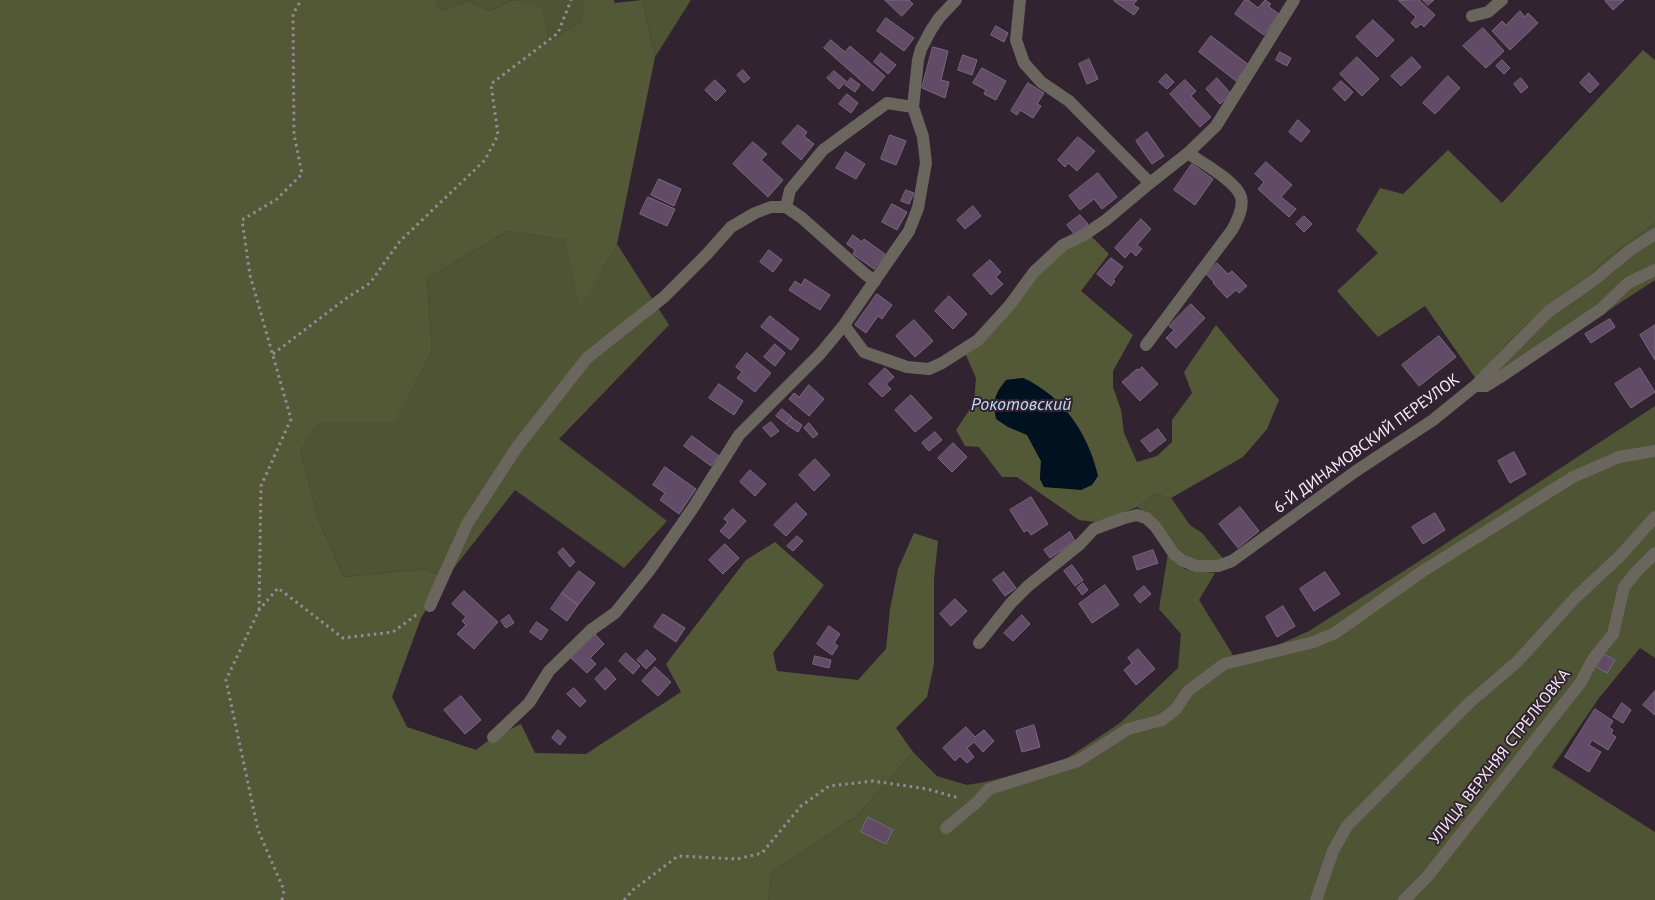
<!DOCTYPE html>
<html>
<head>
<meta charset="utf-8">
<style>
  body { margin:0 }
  canvas { display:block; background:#322331 }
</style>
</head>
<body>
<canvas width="1655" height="900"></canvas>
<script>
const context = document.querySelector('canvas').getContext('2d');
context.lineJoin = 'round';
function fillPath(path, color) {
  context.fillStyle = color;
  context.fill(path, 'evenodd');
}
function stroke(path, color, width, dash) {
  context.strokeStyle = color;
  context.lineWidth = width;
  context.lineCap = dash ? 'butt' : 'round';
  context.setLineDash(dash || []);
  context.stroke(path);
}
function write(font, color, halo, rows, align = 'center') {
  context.font = font + ' "PT Sans",sans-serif';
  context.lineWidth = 4;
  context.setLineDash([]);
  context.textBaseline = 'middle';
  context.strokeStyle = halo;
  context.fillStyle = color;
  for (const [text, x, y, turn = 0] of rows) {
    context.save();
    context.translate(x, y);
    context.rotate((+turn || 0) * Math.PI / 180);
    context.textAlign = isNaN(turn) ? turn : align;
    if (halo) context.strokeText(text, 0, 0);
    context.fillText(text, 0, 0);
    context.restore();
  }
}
fillPath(new Path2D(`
  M436 0H583L582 22 548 42 513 0 489 11 467 1 442 11Z
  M642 0H691L655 57Z
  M1655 223V280L1484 392 1476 379 1507 343 1543 309 1591 274 1608 257Z
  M508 231 566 240 580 308 617 244 669 325 559 439 667 521 624 568 515 490 446 578 425 569 344 577 319 521 300 451 320 422 394 421 432 352 427 278Z
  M1655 406V658L1640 648 1599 698 1552 767 1655 832V900H768L772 872 857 816 913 752 937 776 967 785 990 781 1063 761 1120 723 1178 668 1181 634 1159 609 1168 553 1184 569 1215 573 1199 600 1233 655 1271 648 1309 631 1410 567Z
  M1155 494 1171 498 1190 525 1202 533 1225 561 1211 563 1185 557 1176 549 1157 520 1137 507Z`), '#4e5434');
fillPath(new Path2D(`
  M0 0H436L442 11 467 1 489 11 513 0 542 8 548 42 582 22 583 0H614L615 3 642 0 655 57 617 244 580 309 565 240 508 231 427 278 432 352 394 422H320L300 451 319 521 344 577 425 569 446 578 421 618 392 697 407 727 476 750 492 738 521 724 535 753 586 754 681 692 666 664 746 560 775 542 824 585 773 653 777 671 858 680 886 649 890 609 898 569 914 533 938 541 934 579V664L927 697 896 728 913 752 857 816 772 872 768 900H0Z
  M1643 50 1655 60V223L1608 257 1591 274 1543 309 1507 343 1476 379 1425 306 1378 337 1337 291 1378 253 1356 230 1380 188 1403 194 1448 150 1502 203Z
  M1090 235 1109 254 1081 291 1133 335 1113 371V387L1121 410 1124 433 1137 462 1157 456 1172 442V420L1192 393 1184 372 1216 325 1279 400 1267 429 1243 457 1171 498 1155 494 1137 507 1112 517 1095 522 1079 520 1017 477H1002L979 447 965 446 956 430 974 403 976 378 965 353 1038 274 1059 254ZM1023 378C1063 396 1089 434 1098 476L1062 488 1044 487 1040 479 1041 461 1027 435 1006 380Z`), '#535937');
fillPath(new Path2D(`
  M1023 378C1063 396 1088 434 1098 476L1092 485 1081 490 1044 487 1040 479 1041 461 1027 435 1008 427 996 419C993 400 994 395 1006 380Z`), '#00111f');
const building = new Path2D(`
  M885 0H909L913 4 902 16Z
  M1115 0H1137L1133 5 1139 8 1134 15 1114 1Z
  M1245 0H1248L1258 8 1265 0 1271 4 1268 6 1279 14 1264 35 1235 14Z
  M1419 0 1435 15 1424 27 1421 24 1416 28 1411 23 1416 17 1399 1Z
  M1423 0H1434L1428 5Z
  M1606 0H1624L1613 10 1605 1Z
  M1520 11 1525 17 1528 13 1538 23 1510 50 1492 31 1502 21 1506 25Z
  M886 18 914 38 904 51 877 31Z
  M1373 20 1394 40 1377 57 1356 37Z
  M996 26 1008 33 1004 42 991 35Z
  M1483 28 1504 51 1486 68 1463 46Z
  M1211 36 1249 65 1236 81 1199 52Z
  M831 40 845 52 850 46 885 76 873 91 824 48Z
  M933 47 948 51 941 80 949 82 945 98 922 88Z
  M1280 52 1291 58 1287 66 1276 60Z
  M881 53 896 65 888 74 874 62Z
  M963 55 977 60 972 75 958 70Z
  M1357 57 1379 79 1362 96 1340 74Z
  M1412 57 1421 67 1401 86 1391 76Z
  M1089 59 1098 79 1087 84 1079 64Z
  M1502 60 1510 68 1504 74 1496 66Z
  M982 68 1006 81 996 100 984 94 986 90 973 83Z
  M743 70 750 78 744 83 737 75Z
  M834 71 846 81 839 89 827 78Z
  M1589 73 1599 84 1590 93 1580 83Z
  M1166 74 1174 82 1167 89 1159 82Z
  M1448 76 1460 88 1435 114 1423 103Z
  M851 78 860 85 855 92 845 85Z
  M1217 78 1231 94 1220 104 1206 89Z
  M1521 78 1528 87 1521 93 1514 84Z
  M715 80 726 91 716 101 705 90Z
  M1185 80 1196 91 1191 96 1211 117 1200 127 1170 94Z
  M1341 81 1353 92 1345 101 1333 89Z
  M1028 83 1044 93 1037 104 1041 106 1033 118 1020 110 1017 115 1011 111Z
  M847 94 858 103 851 113 839 104Z
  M1298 120 1310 131 1301 142 1289 132Z
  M798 125 807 132 804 136 814 144 801 160 782 143Z
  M1147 132 1164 156 1152 164 1136 141Z
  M890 135 906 141 896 165 881 159Z
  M1078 137 1095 151 1077 171 1068 163 1065 167 1058 160Z
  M753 142 767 154 761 160 783 180 768 197 733 164Z
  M846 152 865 164 856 179 836 168Z
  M1266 162 1292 185 1281 197 1296 209 1289 217 1258 189 1264 182 1255 174Z
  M1192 164 1213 179 1195 205 1174 190Z
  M1098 173 1117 197 1102 209 1094 199 1080 210 1069 196Z
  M659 179 681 189 674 206 651 195Z
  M906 190 914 193 909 204 901 201Z
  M648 197 675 209 667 226 640 214Z
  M892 204 907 212 897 230 882 222Z
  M973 206 981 216 965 229 957 220Z
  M1080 215 1088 224 1075 235 1067 225Z
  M1304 216 1312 224 1304 232 1296 224Z
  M1141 219 1151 229 1137 245 1142 249 1136 256 1131 251 1125 258 1115 248Z
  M853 235 862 242 864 239 885 254 874 269 853 254 855 250 847 244Z
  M769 250 782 260 773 272 760 262Z
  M1111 258 1123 267 1113 280 1115 281 1111 286 1097 274Z
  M990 260 1001 272 996 277 1003 284 991 295 973 275Z
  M1217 263 1228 274 1232 271 1247 286 1239 293 1236 290 1227 298 1213 283 1214 282 1206 274Z
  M805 279 830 295 820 310 789 290 795 281 801 285Z
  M877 294 892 305 882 319 878 316 866 333 855 325Z
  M949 296 967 314 953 329 935 311Z
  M1191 304 1205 318 1176 348 1166 338 1174 330 1169 326Z
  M770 316 799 339 791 350 761 327Z
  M1610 319 1615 327 1591 343 1585 334Z
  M914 320 933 341 915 357 896 336Z
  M1655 325V360L1640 335Z
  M1439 336 1456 357 1419 386 1402 365Z
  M775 344 785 353 775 366 764 357Z
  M747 353 771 373 755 392 737 378 742 372 736 367Z
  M1142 367 1158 384 1140 401 1122 382 1137 369 1139 370Z
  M885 368 894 377 886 384 891 389 882 397 869 384Z
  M1640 368 1655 392 1631 408 1615 384Z
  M719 384 743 401 734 415 709 398Z
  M809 385 824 399 809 416 789 399 794 393 799 397Z
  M911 395 932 418 915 432 895 410Z
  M782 409 792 417 786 424 776 416Z
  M792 418 802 425 798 432 787 425Z
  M771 422 779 431 771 437 763 428Z
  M809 423 818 434 813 438 804 428Z
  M1158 429 1166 440 1150 452 1141 441Z
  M935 432 942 440 929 451 922 443Z
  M692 436 719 456 711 466 684 446Z
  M953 443 967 457 952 472 938 458Z
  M1514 452 1526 474 1510 483 1498 461Z
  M815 459 830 475 814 491 799 475Z
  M665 467 696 489 679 514 660 500 665 493 653 485Z
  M750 470 766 484 755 496 740 482Z
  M1031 497 1048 524 1031 535 1028 530 1024 532 1010 510Z
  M796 503 807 514 786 536 774 525Z
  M1240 507 1259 531 1238 548 1219 524Z
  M733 509 746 521 729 539 720 531 728 522 724 519Z
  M1435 513 1445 530 1423 544 1412 527Z
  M1070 532 1075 541 1050 558 1044 550Z
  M797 536 803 541 793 551 787 546Z
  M725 544 739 558 723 574 709 560Z
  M563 548 575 562 570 567 558 553Z
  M1153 550 1158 563 1137 570 1133 557Z
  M1072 565 1083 580 1075 586 1064 571Z
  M579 571 595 583 578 605 562 593Z
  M1004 572 1016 588 1005 596 993 580Z
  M1325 572 1340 594 1314 611 1300 589Z
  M1083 583 1088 590 1082 595 1077 588Z
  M1105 585 1119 605 1092 623 1079 604Z
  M1144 586 1151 594 1140 603 1134 595Z
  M464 591 498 622 474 649 457 634 466 625 462 621 466 617 452 604Z
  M562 593 578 605 567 621 551 609Z
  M955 599 967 611 951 626 940 614Z
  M1283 606 1295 626 1277 637 1266 617Z
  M663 614 685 628 676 642 654 627Z
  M509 615 514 623 506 628 501 621Z
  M1022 615 1030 624 1013 641 1004 633Z
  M537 622 548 630 541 640 530 632Z
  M829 626 840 634 834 643 838 646 832 655 817 644Z
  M594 633 604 644 590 658 596 664 587 673 570 657Z
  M1138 649 1155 669 1136 685 1124 670 1132 663 1128 658Z
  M647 650 656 659 646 669 637 660Z
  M626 653 640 666 633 674 619 661Z
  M1604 654 1615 660 1607 673 1596 667Z
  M815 656 831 660 829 668 813 664Z
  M655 667 671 682 658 696 642 681Z
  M606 668 616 679 605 690 595 679Z
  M574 688 586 701 580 707 567 694Z
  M1655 691V715L1643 705Z
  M461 696 481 720 465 734 444 710Z
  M1622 703 1631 710 1623 723 1613 717Z
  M1595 709 1613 721 1609 727 1613 730 1611 734 1616 737 1608 750 1592 740 1589 745 1601 752 1589 772 1565 757Z
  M1034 725 1040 747 1022 752 1016 731Z
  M966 727 975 737 984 730 994 741 983 752 974 742 967 748 974 757 967 763 960 756 955 761 943 748Z
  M558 730 566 737 560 745 552 738Z
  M868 817 893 830 886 844 861 832Z`);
fillPath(building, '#624b66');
stroke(building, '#79697b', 1);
stroke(new Path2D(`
  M273 354 348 297 370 283 400 241 485 160 498 135 491 84 558 33 571 0
  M259 610 261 486 291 419 250 275 242 220 277 199 302 174 294 134 293 14 301 0
  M282 900 284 890 258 830 226 680 259 610 278 588 343 638 393 632 419 613
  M624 900 633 890 678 856 737 859 762 853 801 806 829 786 873 781 927 789 959 798`), '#978a96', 3, [2.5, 4]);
stroke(new Path2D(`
  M1020 0 1016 40 1024 63 1041 82 1069 101 1150 183
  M1472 16 1488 12 1502 0
  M786 207 790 190 823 150 887 103 913 107
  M844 325 864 352 907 367 929 369 942 363 978 340 1009 306 1034 272 1063 245 1084 235 1106 220 1150 183 1188 153 1216 126 1294 0
  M1146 345 1232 230C1237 221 1244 208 1241 197 1236 181 1202 163 1188 153
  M1475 386H1486L1499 378 1601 309 1628 283 1655 270
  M430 606 467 524 517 447 587 358 664 297 707 254 731 227 755 213 771 207H786L802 218 865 274 875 281
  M979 643 1011 603 1028 586 1080 544 1094 529 1124 518 1137 515 1146 518 1155 526 1174 554 1183 561 1197 566H1218L1232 561 1356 471 1433 420 1475 386 1548 312 1594 280 1629 251 1655 234
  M493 737 529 703 549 671 591 630 615 613 649 571 693 508 739 435 820 354 844 325 909 231 918 208 926 163 923 137 913 107 918 60 921 49 931 30 939 18 956 0
  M946 828 976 803 989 789 1078 761 1128 729 1162 720 1176 709 1188 691 1224 664 1314 642 1335 633 1423 571 1573 477 1619 457 1655 451
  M1316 900 1333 851 1347 826 1469 703 1517 662 1576 597 1619 557 1655 517
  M1404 900 1427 877 1581 682 1593 659 1613 634 1624 587 1636 572 1655 553`), '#6a665d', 12);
write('16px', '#f7ecf6', '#322331', [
  ["6-Й ДИНАМОВСКИЙ ПЕРЕУЛОК",1367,444,-36],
  ["УЛИЦА ВЕРХНЯЯ СТРЕЛКОВКА",1500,757,-52]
]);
write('italic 18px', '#bddef7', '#322331', [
  ["Рокотовский",1021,405]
]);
</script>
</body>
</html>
